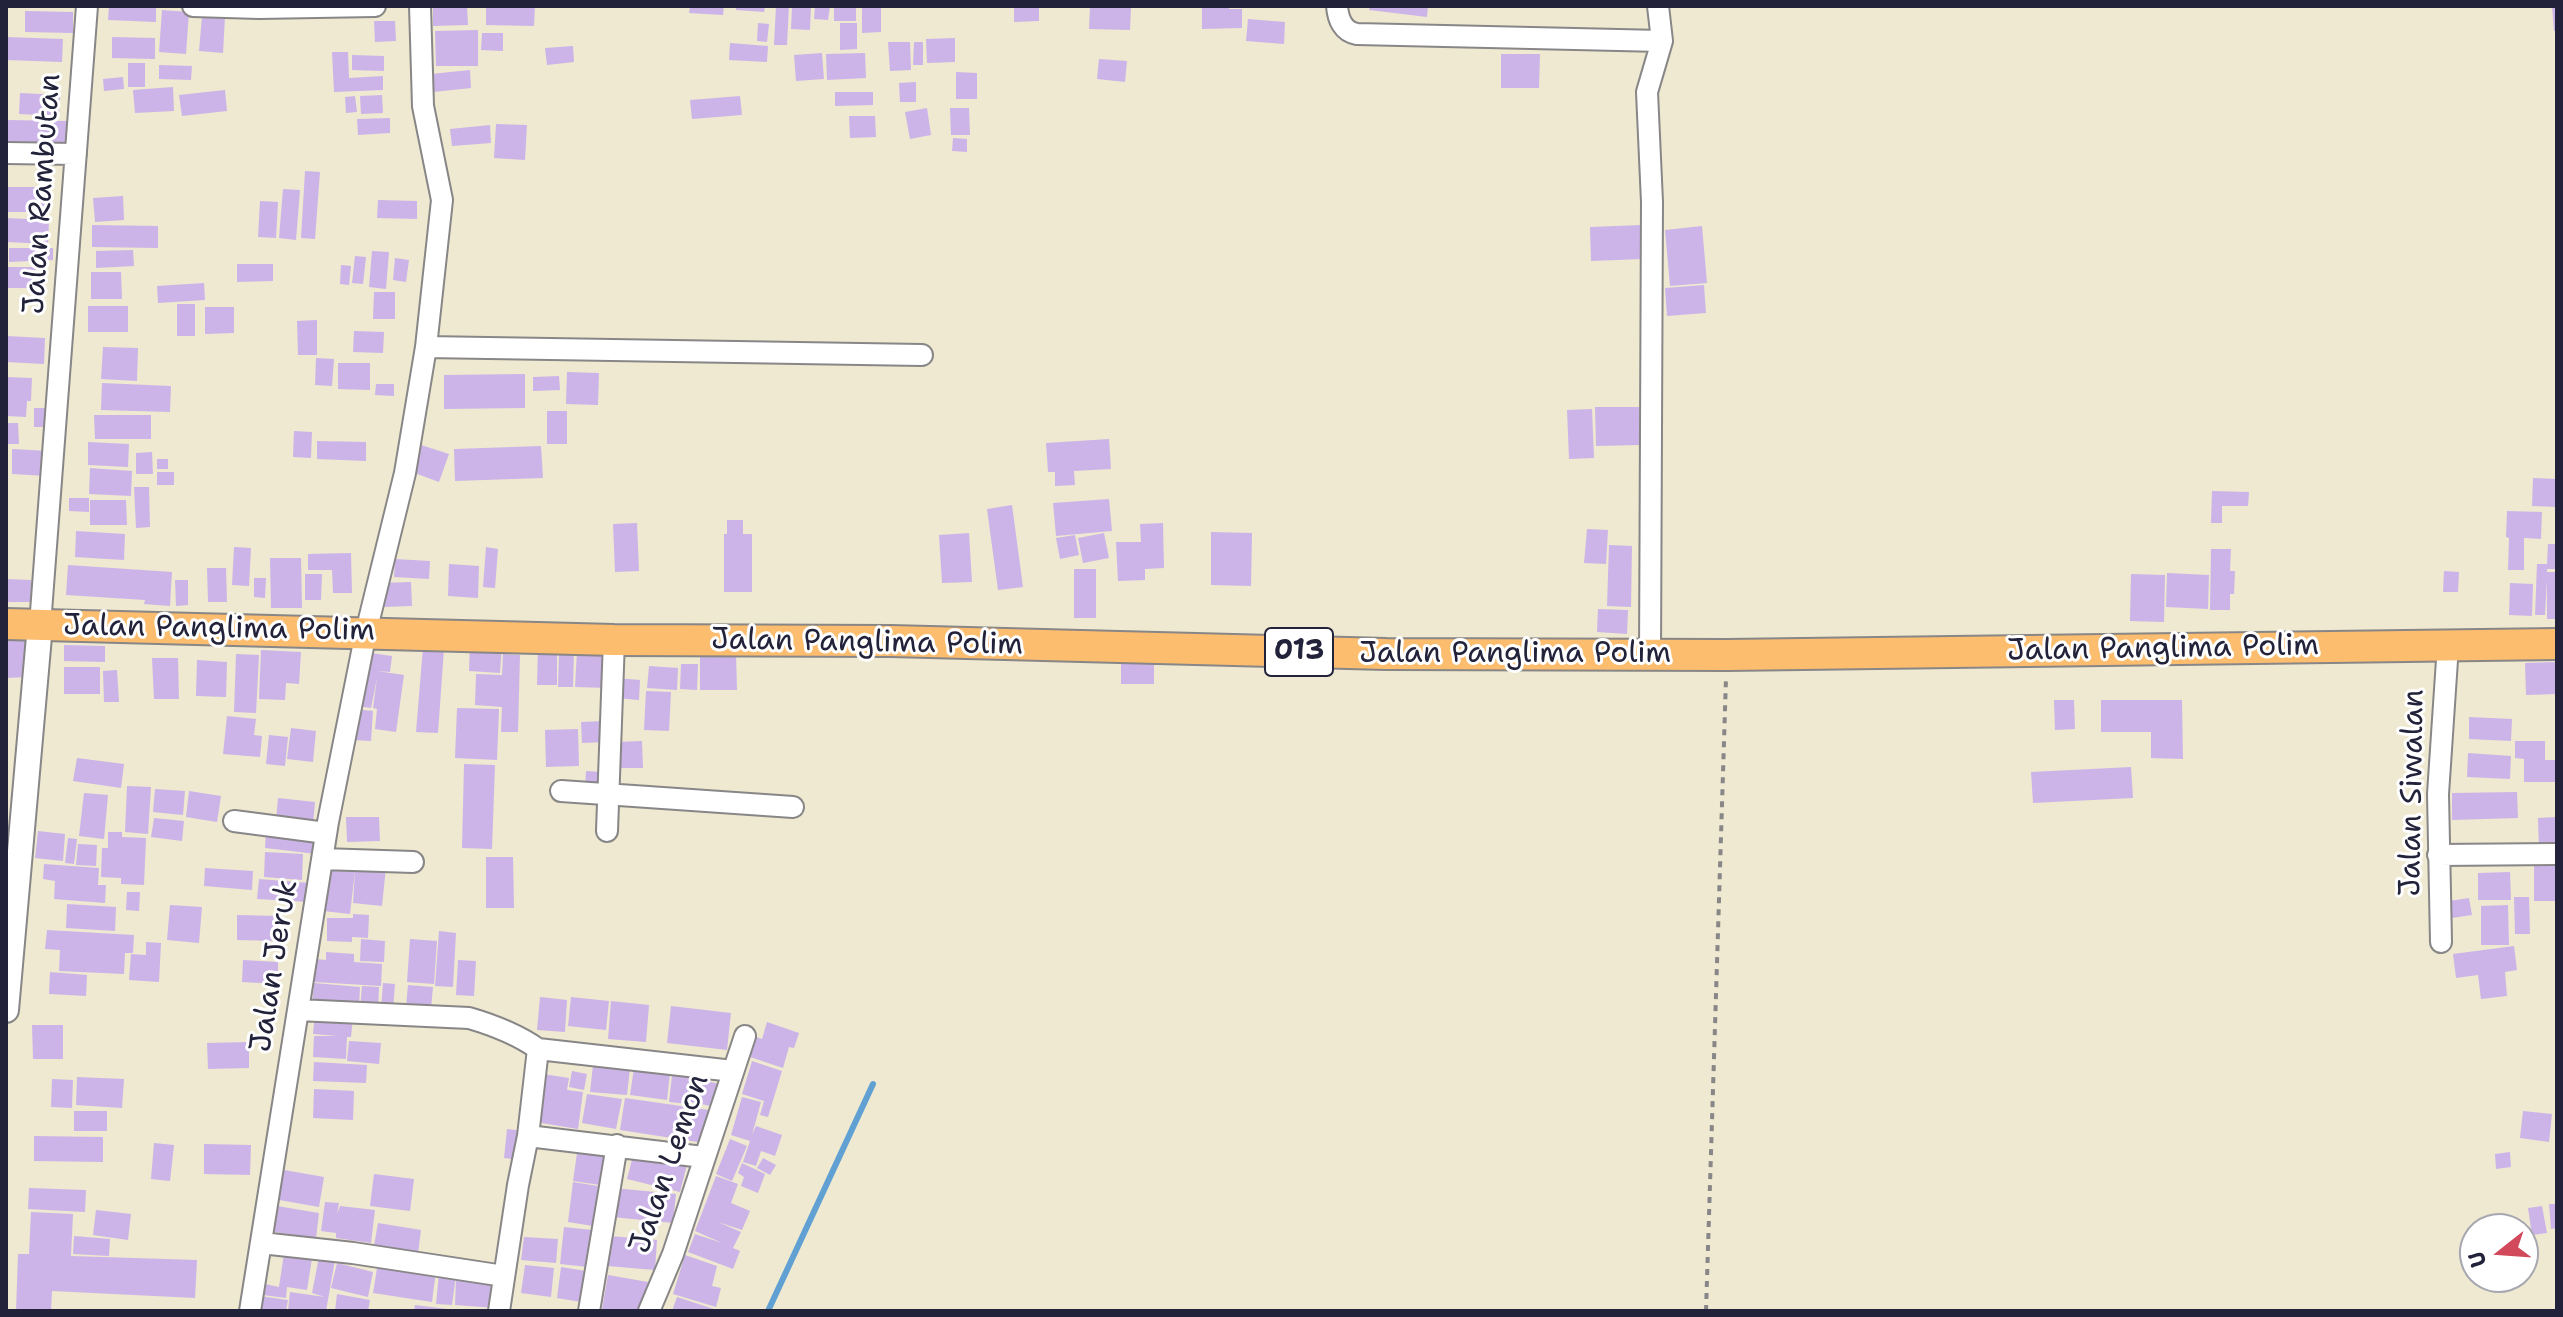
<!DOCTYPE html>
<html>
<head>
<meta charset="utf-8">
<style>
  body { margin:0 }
  #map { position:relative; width:2563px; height:1317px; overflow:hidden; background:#eee9d0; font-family:"Shantell Sans",sans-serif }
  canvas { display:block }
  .frame { position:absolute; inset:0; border:8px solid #22223b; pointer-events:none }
  .north { position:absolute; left:2459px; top:1213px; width:80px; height:80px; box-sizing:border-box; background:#fff; border:2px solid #a7a7b1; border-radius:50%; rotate:253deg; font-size:22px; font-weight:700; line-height:32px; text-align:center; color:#22223b }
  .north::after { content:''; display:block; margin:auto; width:28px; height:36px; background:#d1495b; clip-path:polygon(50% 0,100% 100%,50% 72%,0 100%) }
</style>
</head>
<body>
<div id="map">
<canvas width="2563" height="1317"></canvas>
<div class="frame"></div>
<div class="north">U</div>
</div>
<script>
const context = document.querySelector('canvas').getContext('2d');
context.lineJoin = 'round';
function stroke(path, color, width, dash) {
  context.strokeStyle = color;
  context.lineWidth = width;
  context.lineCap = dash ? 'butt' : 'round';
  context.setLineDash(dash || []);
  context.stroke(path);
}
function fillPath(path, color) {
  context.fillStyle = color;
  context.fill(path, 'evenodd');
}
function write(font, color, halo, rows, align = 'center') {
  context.font = font + ' "Shantell Sans",sans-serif';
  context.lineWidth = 6;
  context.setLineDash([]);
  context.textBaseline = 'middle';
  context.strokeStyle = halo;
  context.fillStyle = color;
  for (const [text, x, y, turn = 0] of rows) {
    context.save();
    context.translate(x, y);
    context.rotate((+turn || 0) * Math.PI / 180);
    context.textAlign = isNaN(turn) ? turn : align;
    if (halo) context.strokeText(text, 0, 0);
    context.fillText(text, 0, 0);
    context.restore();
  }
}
stroke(new Path2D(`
  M768 1311 873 1084`), '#60a0d3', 6);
fillPath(new Path2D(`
  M109 6H156V22L108 20Z
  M433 6H467L468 25 433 26Z
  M486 6H535L534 26 486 25Z
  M690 6H724L723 15 689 13Z
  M736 6H765L764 12 736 10Z
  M776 6H789L787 45H774Z
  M792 6H811L810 30 791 29Z
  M815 6H830L828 20 814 19Z
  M834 6H856V21H834Z
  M862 6H881V32L862 33Z
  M1014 6H1039V21L1014 22Z
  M1090 6H1131L1130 30 1089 29Z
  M1202 6H1229V9H1242V28L1202 29Z
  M1370 6H1428L1427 17 1369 10Z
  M2552 6H2557V31H2554Z
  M162 10 189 12 186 54 159 52Z
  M25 11 73 12V33L25 32Z
  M202 16 225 17 223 53 199 51Z
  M1248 19 1285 22 1284 44 1246 41Z
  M374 21H395L396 41 375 42Z
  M758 23 769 24 767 42 757 41Z
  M840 23H857V49L840 50Z
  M478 30V66H436L435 31Z
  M482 33H503V51L481 50Z
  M6 37 63 39 62 62 6 60Z
  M112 37 155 38V59L112 58Z
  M955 38V62L927 63 926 39Z
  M888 42H910L911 70 890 71Z
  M914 42H923V65H913Z
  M730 43 768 46 767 62 729 60Z
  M573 46 574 62 547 65 545 48Z
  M332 52H348L349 78 383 76V90L334 92Z
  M822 53 824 79 796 81 794 55Z
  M865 53 866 78 827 80 826 54Z
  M1501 54H1540L1539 88H1501Z
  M352 55 384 56V71L352 70Z
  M1099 59 1127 61 1125 82 1097 79Z
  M128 63H145V87H128Z
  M159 65 192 66 191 80 159 79Z
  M470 70 471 88 433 92 431 74Z
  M956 72 977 73V99H956Z
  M123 77 124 89 104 91 103 79Z
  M916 82V102H900L899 83Z
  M173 87 174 111 135 113 133 90Z
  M225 90 227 111 182 116 179 95Z
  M835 92H873V105L835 106Z
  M20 93 60 95 59 116 19 114Z
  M382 95 383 113 361 114 360 96Z
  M355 96 357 112 346 113 345 97Z
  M740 96 742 115 692 119 690 100Z
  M927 108 931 135 910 139 905 112Z
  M950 108H969L970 135H951Z
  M849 116H875L876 137 850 138Z
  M390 118V133L358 135 357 119Z
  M6 120 68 121V143H6Z
  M496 124 527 125 525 160 494 158Z
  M490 125 491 143 452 146 450 129Z
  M953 138 967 139V152L952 151Z
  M305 171 320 172 315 239 301 238Z
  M6 187H48V212H6Z
  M283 189 300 190 296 240 279 238Z
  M123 196 124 220 95 222 93 198Z
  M378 200 417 201V219L377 218Z
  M260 201 278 202 276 238 258 237Z
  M6 218 49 220 48 244 6 242Z
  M92 225 158 226V248L92 247Z
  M1642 225 1643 259 1591 261 1590 227Z
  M1702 226 1707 283 1670 286 1665 230Z
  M9 248H53V260L9 262Z
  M133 250 134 266 96 268V251Z
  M372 251 389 252 386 289 369 287Z
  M355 256 366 257 363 284 352 283Z
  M395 258 409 260 406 282 393 280Z
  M237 264H273V281L237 282Z
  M341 265 351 266 349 285 340 284Z
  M6 267H36L35 288H7Z
  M91 272H121L122 299H91Z
  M204 283 205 300 158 303 157 286Z
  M1704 285 1706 313 1667 316 1665 288Z
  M374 292H395V319H373Z
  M177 304H195V336H177Z
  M88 306H128V332H88Z
  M205 307H234V333L205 334Z
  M317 320V355H298L297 321Z
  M354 331 384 332 383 353 353 352Z
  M6 336 45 338 44 364 6 362Z
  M103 347 138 348 137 381 101 379Z
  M316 358 334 359 332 386 315 385Z
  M338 363H370V390L338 389Z
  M567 372 599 373 598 405 566 404Z
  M525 374V408L444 409V375Z
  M559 376 560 390 533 391V377Z
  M6 377 32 378 31 401H27L26 417 6 416Z
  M102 383 171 386 170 412 101 410Z
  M376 384H394V396L375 395Z
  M1595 407H1639V445L1596 446Z
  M34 408H52V427H34Z
  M1592 409 1594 458 1569 459 1567 410Z
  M547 411H567V444H547Z
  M94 415H151V439H95Z
  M6 423H18L19 444H6Z
  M294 431 312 432 311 458 293 457Z
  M1109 439 1111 469 1074 471 1075 485 1055 486V472H1048L1046 443Z
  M317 441 366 442V461L317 459Z
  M88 442 129 444 128 467 88 465Z
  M421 445 449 454 439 482 412 472Z
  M541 446 543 478 455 481 454 449Z
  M12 449 48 451 47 476 12 474Z
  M152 452 153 474H136V453Z
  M157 459H168V469H157Z
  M90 468 132 471 131 496 89 494Z
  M157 472H174V485H157Z
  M2533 478 2557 479V507L2532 506Z
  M134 487H149L150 527 136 528Z
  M2212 491 2249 492 2248 506H2222V523H2211Z
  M69 498H89V512L69 511Z
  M1109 499 1112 531 1056 536 1053 503Z
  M90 500H126L127 525H90Z
  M1012 505 1023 587 998 590 987 509Z
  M2507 511 2542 512 2541 539 2524 538V570H2508L2509 538 2506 537Z
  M727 520H743V534H752V592H724V534H727Z
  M637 523 639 571 615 572 613 524Z
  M1163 523 1164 568 1145 569V580L1118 581 1116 542H1141L1140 524Z
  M1587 529 1608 530 1606 564 1584 563Z
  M76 531 125 534 124 560 75 557Z
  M1211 532 1252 533 1251 586 1211 585Z
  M969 533 972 582 942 583 939 535Z
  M1104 533 1109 558 1083 563 1078 538Z
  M1075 535 1079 555 1060 559 1056 538Z
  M2548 544H2557V569H2547V572H2557V619H2547V580L2545 615H2535L2537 564H2547Z
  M1609 545 1632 546 1631 607 1607 606Z
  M234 547 251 548 249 586 232 585Z
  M486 547 498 549 495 588 483 587Z
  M2211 549H2231L2230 571H2235L2234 594H2230V610H2210Z
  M351 553 352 593H333L332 570H308V554Z
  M270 558H301L302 608H271Z
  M395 559 430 561 429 579 394 577Z
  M449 564 479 566 478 598 448 596Z
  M68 565 172 572 170 606 144 604 145 600 66 595Z
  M207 568H226L227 602H208Z
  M1074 569H1096V618H1074Z
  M2444 571 2459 572 2458 592H2443Z
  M2167 573 2209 575 2208 609 2166 607Z
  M305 574H322L321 600H305Z
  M2131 574 2165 575 2164 622 2130 621Z
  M254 578H266L265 598 254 597Z
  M6 579 31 580V602H6Z
  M175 580H188V605L176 606Z
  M411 582 412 606 382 607 380 583Z
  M2510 583 2533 584 2532 616 2509 615Z
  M1598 609 1628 610 1627 634 1597 632Z
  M28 639 29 677 6 678V640Z
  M470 643 502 644 500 673 469 671Z
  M64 645 105 646V662L64 661Z
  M538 646 557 647V685H537Z
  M423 647 444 649 438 733 416 732Z
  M261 650 301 652 299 684 286 683 285 700 259 699Z
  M577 651 609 653 607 688 575 687Z
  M364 652 392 656 390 672 377 671 404 675 396 732 375 729 377 709 373 708 377 678 371 708 356 706Z
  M559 653H574L573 687H558Z
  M700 653H736L737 690H700Z
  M236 654 259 655 256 713 234 712Z
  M503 654 520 655 518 732H501L502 707 475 705 476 674 502 675Z
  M1121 656H1154V684H1121Z
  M152 658H178L179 699H154Z
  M197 660 227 662 226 697 196 696Z
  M2557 662V694L2526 695 2525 663Z
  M681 664H698L697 690 680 689Z
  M649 666 678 668 677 690 647 688Z
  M64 667H100V694H64Z
  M117 670 119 702H104L103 671Z
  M616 678 640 680 639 700 615 698Z
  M646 691 671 692 669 731 644 730Z
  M2054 700H2074L2075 729 2055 730Z
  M2101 700H2182L2183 759 2151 758V732H2101Z
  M457 708 499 709 497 760 455 758Z
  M355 709 373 711 371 741 353 740Z
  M227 716 256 719 254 735 262 736 260 757 223 754Z
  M2469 717 2512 719 2511 741 2469 739Z
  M604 721 605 742 582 743 581 722Z
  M291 728 316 731 313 762 287 759Z
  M578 729 579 766 546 767 545 730Z
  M269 735 288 737 285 766 266 764Z
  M642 741 643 768H617L616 742Z
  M2515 741H2545V760H2557V782H2524V759L2515 758Z
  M2468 753 2511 756 2510 779 2467 777Z
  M77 758 124 764 121 788 73 781Z
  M464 764 495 765 492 849 462 848Z
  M2131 767 2133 798 2033 803 2031 772Z
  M586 771 602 772 601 788H585Z
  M127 786 151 787 148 834 125 832Z
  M155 789 185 791 183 815 153 812Z
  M189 791 221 796 217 822 186 817Z
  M2517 792 2518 818 2452 820V793Z
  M84 793 108 795 104 839 79 836Z
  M278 798 315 802 313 825 276 821Z
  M346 817H379L380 841 347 842Z
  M2557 817V849H2539L2538 818Z
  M154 818 184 821 182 841 151 837Z
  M38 831 65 834 63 861 35 858Z
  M108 832H122V837L146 838 144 885 121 884V878L101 877 102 848H108Z
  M266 832 318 837 316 854 265 848Z
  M68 838 77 839 74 864 65 863Z
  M78 844 97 845 96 866 76 865Z
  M265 852 303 854 302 880 264 877Z
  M2534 856H2557V901H2534Z
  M486 857H513L514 908H486Z
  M329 860 386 867 382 906 353 903 355 871 350 914 323 911Z
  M44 864 99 868 98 885H106L105 903 54 899 55 881 43 879Z
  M205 868 253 871 252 890 204 886Z
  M2510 872 2511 900H2478V873Z
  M259 879 310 883 308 902 257 899Z
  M127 892H140L139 911 126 910Z
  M2514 897H2529L2530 934H2515Z
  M2469 898 2472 915 2452 918 2449 901Z
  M67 904 116 907 115 931 66 928Z
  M170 905 202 907 199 943 167 940Z
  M2508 905 2509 945H2481V906Z
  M353 914 369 915 368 938 352 937V942L327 941V918H353Z
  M237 915 280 916 279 941 237 940Z
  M47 930 134 935 133 953H125L124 974 59 971 60 950 45 949Z
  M439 931 456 933 453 987 435 986Z
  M361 939 385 941 384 962 360 961Z
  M410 939 437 941 434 984 407 982Z
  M146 942 161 943 159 982 129 980 131 954 146 955Z
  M2514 946 2517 970 2505 972 2507 996 2481 999 2478 975 2456 978 2453 954Z
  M326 952 354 954V962L382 964 381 986 314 982 315 959 326 960Z
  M243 960 278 962V984L242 982Z
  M458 960 476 961 474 996 456 995Z
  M50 972 87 975 86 996 49 994Z
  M314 983 360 987 359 1008 312 1005Z
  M383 983 395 984 393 1010 381 1009Z
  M408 985 433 987 431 1008 406 1007Z
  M362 986 379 987 378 1011 360 1010Z
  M540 997 567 1000 565 1032 537 1030Z
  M571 997 609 1001 606 1030 568 1026Z
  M611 1001 649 1005 646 1042 608 1039Z
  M671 1006 731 1013 727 1050 667 1043Z
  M315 1013 353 1017 351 1037H347L346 1059 313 1057 314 1036H338L313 1034Z
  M767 1022 799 1033 794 1048 789 1047 783 1068 747 1056 753 1036 762 1039Z
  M32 1025H63V1059H33Z
  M349 1041 381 1043 379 1064 347 1061Z
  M249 1042V1068L208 1069 207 1043Z
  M752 1061 782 1071 768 1117 760 1115 764 1101 742 1094Z
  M314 1062 367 1065 366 1083 313 1081Z
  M593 1065 630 1068 627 1095 590 1092Z
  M673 1067 693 1069 688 1104 669 1102Z
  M634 1068 670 1073 667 1100 630 1095Z
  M572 1071 587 1074 584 1090 569 1087Z
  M543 1074 569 1078 567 1090 583 1092 578 1129 535 1122Z
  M77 1077 124 1079 122 1108 76 1105Z
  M52 1079 73 1080 72 1108 51 1107Z
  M694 1079 721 1084 716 1107 690 1102Z
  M314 1089 354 1091 353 1120 313 1118Z
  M587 1094 622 1099 616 1129 582 1123Z
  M742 1097 761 1102 752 1135 756 1126 782 1135 775 1156 761 1151 756 1166 743 1162 750 1141 731 1135Z
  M625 1098 709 1110 704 1143 620 1130Z
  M74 1111H107V1131H74Z
  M2523 1111 2552 1114 2549 1142 2520 1138Z
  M507 1129 524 1131 521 1160 504 1158Z
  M34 1136 103 1137V1162L34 1161Z
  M730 1139 747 1146 732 1181 716 1174Z
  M154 1143 174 1145 170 1181 151 1179Z
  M204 1144 251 1145 250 1175 204 1174Z
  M578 1146 604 1149 600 1185 573 1181Z
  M634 1152 687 1165 680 1192 627 1179Z
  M2510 1152 2511 1167 2496 1169 2495 1154Z
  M763 1158 776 1165 770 1175 757 1168Z
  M742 1163 765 1174 758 1193 741 1186 744 1177 738 1173Z
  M284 1170 324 1177 319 1207 279 1200Z
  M374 1174 414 1179 410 1211 370 1206Z
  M716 1176 738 1184 731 1203 750 1211 742 1230 718 1222 741 1232 733 1248 740 1251 733 1269 688 1252 695 1234 722 1243 695 1231Z
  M573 1182 598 1186 593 1226 568 1222Z
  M29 1188 86 1190 85 1212 28 1209Z
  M614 1188 676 1194 673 1223 612 1217Z
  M325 1202 339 1203 337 1214 340 1206 375 1210 371 1243 336 1238V1233L321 1231Z
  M2549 1204H2557V1228L2551 1229Z
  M277 1206 319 1213 316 1238 274 1232Z
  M2542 1206 2547 1233 2532 1235 2528 1208Z
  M96 1210 131 1214 128 1240 93 1235Z
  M31 1212 73 1214 71 1256 197 1260 195 1298 52 1291 51 1311H16L18 1254H29Z
  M2511 1215 2513 1229H2492L2491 1217Z
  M378 1223 421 1230 418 1253 374 1246Z
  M564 1227 592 1230 588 1267 560 1264Z
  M74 1236 110 1239 109 1256 73 1254Z
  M610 1236 657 1240 655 1270 607 1266Z
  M524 1237 558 1239 556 1263 521 1260Z
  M285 1247 313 1252 307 1290 287 1287 286 1298 263 1295 265 1284 279 1287Z
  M685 1255 717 1266 712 1286 721 1288 716 1307 673 1294Z
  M319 1257 335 1260 326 1311H288L290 1292 325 1297 312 1293Z
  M378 1262 436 1271 432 1302 373 1293Z
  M337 1263 373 1272 368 1297 331 1288Z
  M525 1265 554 1268 551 1297 521 1293Z
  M561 1267 592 1272 587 1303 557 1298Z
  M439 1273 456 1275 452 1305 436 1304Z
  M608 1275 648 1282 643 1311 602 1309Z
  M456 1280 498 1282 496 1308 455 1305Z
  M337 1294 370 1300 368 1311H335Z
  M260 1296 288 1300 286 1311H257Z
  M677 1297 717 1310V1311H672Z
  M415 1305 447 1309V1311H414Z`), '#ccb4e9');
const minor = new Path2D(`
  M193 6 259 8 375 6
  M1337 6C1338 19 1343 32 1357 34L1662 41
  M6 153 76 154
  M426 347 922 355
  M40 625 87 6
  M1650 655 1652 202 1647 92 1662 41 1658 6
  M561 791 793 807
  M234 821 326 833
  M607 831 614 640
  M2438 855 2557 854
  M322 859 413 862
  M2441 942 2438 794 2448 645
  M298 1010 469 1018C493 1025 517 1034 538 1049L528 1136 518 1185 499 1311
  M538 1049 733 1071
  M528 1136 703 1157
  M261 1243 353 1253 504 1276
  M250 1311 328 822 366 632 405 473 426 347 442 200 423 106 420 6
  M589 1311 617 1145
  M649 1311 673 1254 745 1036`);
const tertiary = new Path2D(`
  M6 1010 40 625`);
const primary = new Path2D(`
  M6 624 614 640 891 641 1386 654 1727 655 2557 644`);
stroke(minor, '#888686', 24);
stroke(tertiary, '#888686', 28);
stroke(primary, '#888686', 34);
stroke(new Path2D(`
  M1706 1311 1726 678`), '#888686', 4, [6, 6]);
stroke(minor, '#fff', 20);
stroke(tertiary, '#fff', 24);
stroke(primary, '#fcbd6f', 30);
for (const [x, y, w] of [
  [1299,652,68]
]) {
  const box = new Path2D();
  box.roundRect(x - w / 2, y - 24, w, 48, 6);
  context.fillStyle = '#fff';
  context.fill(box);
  stroke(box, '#22223b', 2);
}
write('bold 28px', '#22223b', null, [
  ["013",1299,652]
]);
write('30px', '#22223b', '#fff', [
  ["Jalan Rambutan",43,194,-86],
  ["Jalan Panglima Polim",219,629,1],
  ["Jalan Panglima Polim",867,643,1],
  ["Jalan Panglima Polim",2163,649,-1],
  ["Jalan Panglima Polim",1515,654],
  ["Jalan Siwalan",2413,793,-89],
  ["Jalan Jeruk",275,966,-81],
  ["Jalan Lemon",670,1164,-71]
]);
</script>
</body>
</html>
